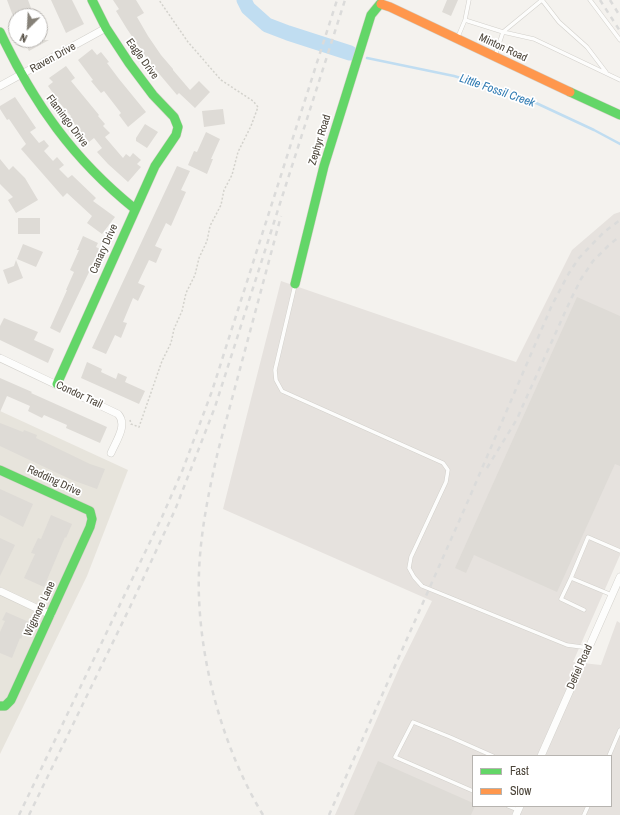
<!DOCTYPE html>
<html>
<head>
<meta charset="utf-8">
<style>
  body { margin:0 }
  #map { position:relative; width:620px; height:815px; overflow:hidden; background:#f4f2ee; font-family:"Archivo Narrow",sans-serif }
  canvas { display:block }
  .legend { position:absolute; left:472px; top:755px; width:140px; height:52px; box-sizing:border-box; background:#fff; border:1px solid #b7b4b0; margin:0; padding:5px 7px; list-style:none; font-size:12px; color:#4b4439 }
  .legend li { display:flex; align-items:center; gap:8px; height:20px }
  .legend b { width:20px; border:1px solid #b7b4b0 }
  .north { position:absolute; left:8px; top:8px; width:40px; height:40px; box-sizing:border-box; background:#fff; border:1px solid #b7b4b0; border-radius:50%; rotate:204deg; font-size:11px; font-weight:700; line-height:16px; text-align:center; color:#4b4439 }
  .north::after { content:''; display:block; margin:auto; width:14px; height:18px; background:#868178; clip-path:polygon(50% 0,100% 100%,50% 72%,0 100%) }
</style>
</head>
<body>
<div id="map">
<canvas width="620" height="815"></canvas>
<ul class="legend">
<li><b style="height:5px;background:#63d668"></b>Fast</li>
<li><b style="height:5px;background:#ff974d"></b>Slow</li>
</ul>
<div class="north">N</div>
</div>
<script>
const context = document.querySelector('canvas').getContext('2d');
context.lineJoin = 'round';
function fillPath(path, color) {
  context.fillStyle = color;
  context.fill(path, 'evenodd');
}
function stroke(path, color, width, dash) {
  context.strokeStyle = color;
  context.lineWidth = width;
  context.lineCap = dash ? 'butt' : 'round';
  context.setLineDash(dash || []);
  context.stroke(path);
}
function write(font, color, halo, rows, align = 'center') {
  context.font = font + ' "Archivo Narrow",sans-serif';
  context.lineWidth = 3.5;
  context.setLineDash([]);
  context.textBaseline = 'middle';
  context.strokeStyle = halo;
  context.fillStyle = color;
  for (const [text, x, y, turn = 0] of rows) {
    context.save();
    context.translate(x, y);
    context.rotate((+turn || 0) * Math.PI / 180);
    context.textAlign = isNaN(turn) ? turn : align;
    if (halo) context.strokeText(text, 0, 0);
    context.fillText(text, 0, 0);
    context.restore();
  }
}
fillPath(new Path2D(`
  M0 411 128 470 87 576 0 754Z`), '#e7e4dc');
fillPath(new Path2D(`
  M620 212V555L573 662 601 665 617 621 620 623V815H335L400 666 432 601 223 509 281 281 516 362 572 250 614 214ZM473 756H611V806H473Z`), '#e6e2de');
stroke(new Path2D(`
  M367 58 454 76 521 96 594 130 620 144`), '#c0ddf1', 2.5);
stroke(new Path2D(`
  M244 0 248 8 267 25 288 33 350 53`), '#c0ddf1', 15);
fillPath(new Path2D(`
  M7 0H28L34 16H13Z
  M51 0H72L84 24 66 33Z
  M113 0H136L144 13 137 17 148 36 161 55 173 69V70L190 90 199 81 210 92 195 108 179 93 177 95 150 63 127 29 116 11 119 9Z
  M447 0H458L451 16 442 12Z
  M23 40H49L29 51Z
  M92 49 97 55 101 52 109 62 107 63 119 79 146 112 128 127 119 115 121 113 104 91 101 93 91 81 93 80 78 60Z
  M66 66 75 78 71 81 99 115 98 116 105 124 103 126 110 133 105 137 123 158 126 154 130 157 133 153 141 160 137 164 141 167 128 182 108 164 97 152 102 148 94 138 89 142 70 118 71 116 57 100H58L48 86 53 82 49 78Z
  M15 97 36 128 30 132 39 143 44 140 49 146 44 151 53 161 57 157 64 165 59 169 68 178 72 175 96 198 93 201 115 217 102 234 87 223 92 216 67 193 63 197 21 149 26 144 9 119 7 120 0 109V106Z
  M223 109 225 124 204 127 202 111Z
  M145 124 158 132 147 148 136 141V138Z
  M206 132 220 139 211 159H213L207 174 188 165 194 151 197 152Z
  M0 159 9 170 13 166 25 178 38 200 16 213 8 200 13 197 0 184Z
  M177 166 190 171 181 190 186 192 171 226 166 223 155 246 162 249 156 263 149 260 138 283 145 286 138 301 133 298 123 322 127 323 121 338 115 335 106 354 92 348Z
  M18 218H40V234H18Z
  M83 236 98 243 96 247 100 249 60 333 50 328 67 290H66L74 272 70 270 79 250H77Z
  M23 244 43 252 36 267 17 259Z
  M16 260 23 278 8 284 3 270 14 266Z
  M577 297 620 316V466L615 464 557 592 474 555 466 573 455 568Z
  M4 318 38 332 34 340 54 349 48 363 0 340V326Z
  M87 362 102 369 101 372 116 379 118 373 127 377 125 382 145 391 139 404 81 378Z
  M0 378 32 392 31 393 107 427 100 443 66 428 67 425 44 415 42 418 28 411 30 406 7 396 0 412Z
  M0 423 23 432 24 430 37 435 36 438 90 464 105 469 97 489 72 480 0 446Z
  M0 489 33 504 23 527 0 515Z
  M51 515 72 524 66 538 65 537 44 587 24 578 35 554 31 553 38 538 41 539Z
  M0 538 15 545 0 576Z
  M6 612 29 622 21 639 20 638 12 658 0 653V632L5 621 2 620Z
  M378 761 473 803V806H475L471 815H354Z`), '#dedbd6');
const lane = new Path2D(`
  M542 0 559 22 587 47 606 72
  M590 0 620 40
  M465 20 503 32 534 39 620 80
  M457 39 465 20 469 0
  M495 56 503 32 542 0
  M295 285 275 370 276 380 282 391 443 463 448 470 446 482 411 557 409 568 414 577 422 586 567 645 589 648
  M571 578 588 537 620 551
  M584 610 561 599 571 578 612 595
  M609 756 620 730
  M473 791 395 757 413 722 450 737 493 756
  M508 806 518 810
  M584 815 588 806`);
const street = new Path2D(`
  M0 86 106 28
  M0 358 118 414C128 425 116 441 111 453
  M0 591 51 615
  M541 756 620 577
  M516 815 520 806`);
const fast = new Path2D(`
  M0 32C34 104 73 159 135 209
  M570 92 620 115
  M295 284 324 166 371 15 380 4H381
  M57 384 155 166 176 135 178 127 174 117 153 95 129 63 106 28 92 0
  M0 470 90 511 92 519 90 527 11 700 5 706H0`);
const slow = new Path2D(`
  M381 4 390 7 570 92`);
stroke(lane, '#d2d0cb', 4.5);
stroke(street, '#d2d0cb', 8);
stroke(fast, '#d3cfc5', 10);
stroke(slow, '#d3cfc5', 10);
stroke(new Path2D(`
  M130 420 131 424 139 427 162 361 171 343 174 329 182 311 186 293 195 275 199 258 207 241 210 226 221 205 224 190 232 175 238 152 251 126 258 107 253 101 221 80 188 42 159 0`), '#d3d2cc', 1.5, [2, 2]);
stroke(lane, '#fdfdfc', 3.5);
stroke(street, '#fdfdfc', 7);
stroke(fast, '#63d668', 9);
stroke(slow, '#ff974d', 9);
stroke(new Path2D(`
  M600 0 620 31
  M610 0 620 16
  M487 468 517 419 524 403 571 299 581 279 593 261 608 246 620 236
  M19 815 162 517 183 469 212 391 337 0
  M29 815 130 607 175 510 215 407 345 0
  M263 815C225 752 202 672 199 598 197 549 207 499 218 451L281 216
  M329 815 468 501 552 305 569 273 579 258 604 232 620 220`), '#dbdbda', 2.5, [5, 5]);
write('11px', '#4b4439', '#fff', [
  ["Minton Road",503,48,25],
  ["Raven Drive",53,58,-29],
  ["Eagle Drive",142,59,54],
  ["Flamingo Drive",67,121,53],
  ["Zephyr Road",320,140,-73],
  ["Canary Drive",104,249,-66],
  ["Condor Trail",79,395,25],
  ["Redding Drive",54,481,25],
  ["Wigmore Lane",40,609,-65],
  ["Defiel Road",580,667,-66]
]);
write('italic 12px', '#2e7ab2', '#fff', [
  ["Little Fossil Creek",497,91,19]
]);
</script>
</body>
</html>
